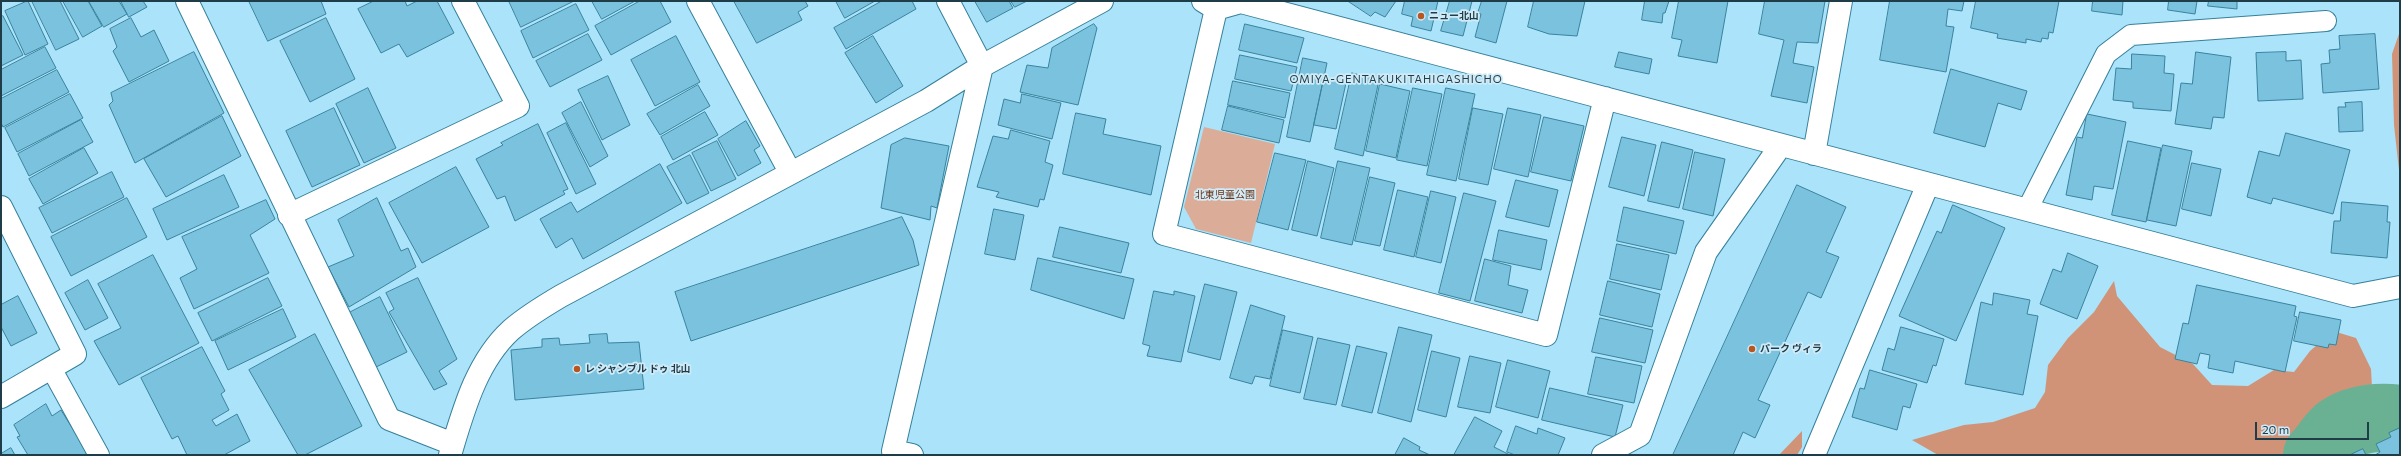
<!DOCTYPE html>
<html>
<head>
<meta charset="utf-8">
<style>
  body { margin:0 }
  #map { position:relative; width:2401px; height:456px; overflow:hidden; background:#aae3fa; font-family:Commissioner,sans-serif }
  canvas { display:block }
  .frame { position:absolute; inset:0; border:2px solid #1e3d48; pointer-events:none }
  .scale { position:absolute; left:2255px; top:422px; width:114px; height:18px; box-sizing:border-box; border:2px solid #1e3d48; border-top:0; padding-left:5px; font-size:12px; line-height:14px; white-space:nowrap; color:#1e3d48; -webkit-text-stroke:3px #d0ebf7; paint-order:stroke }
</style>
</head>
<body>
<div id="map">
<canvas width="2401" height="456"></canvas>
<div class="frame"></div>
<div class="scale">20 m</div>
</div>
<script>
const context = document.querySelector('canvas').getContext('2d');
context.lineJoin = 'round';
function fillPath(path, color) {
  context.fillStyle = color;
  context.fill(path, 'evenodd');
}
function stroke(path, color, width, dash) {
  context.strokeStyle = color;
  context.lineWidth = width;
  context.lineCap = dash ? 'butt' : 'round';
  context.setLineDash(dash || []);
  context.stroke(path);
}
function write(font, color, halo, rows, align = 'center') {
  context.font = font + ' Commissioner,"Noto Sans JP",sans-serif';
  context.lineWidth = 3.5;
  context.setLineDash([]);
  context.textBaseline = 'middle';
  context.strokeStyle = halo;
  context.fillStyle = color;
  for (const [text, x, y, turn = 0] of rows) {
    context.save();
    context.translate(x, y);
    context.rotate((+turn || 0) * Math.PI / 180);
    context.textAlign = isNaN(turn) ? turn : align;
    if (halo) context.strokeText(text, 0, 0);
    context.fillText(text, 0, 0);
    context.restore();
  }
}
fillPath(new Path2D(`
  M1204 127 1275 144 1251 243 1196 229 1184 207Z`), '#dbad99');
fillPath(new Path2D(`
  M2400 31V179L2394 125 2392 54Z
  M2114 281 2117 296 2160 347 2193 364 2212 385 2248 386 2274 370 2294 372 2310 351 2333 331 2356 338 2371 369 2373 406C2345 415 2324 434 2304 455H1938L1912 440 1964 425 1993 422 2035 408 2045 392 2048 365 2068 338 2094 312Z
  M1802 431V447L1797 455H1779Z`), '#d19377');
stroke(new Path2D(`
  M2317 455C2325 448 2331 435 2340 429 2357 418 2381 416 2400 419`), '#6ab193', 68);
const building = new Path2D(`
  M28 1 48 44 25 55 5 11Z
  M32 1H60L79 39 56 50Z
  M63 1H88L102 26 83 37Z
  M89 1H119L127 14 104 27Z
  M121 1H143L147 7 129 17Z
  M249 1H321L326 14 268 41Z
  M374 1H405L407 6 417 1H437L454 33 407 57 399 44 381 53 358 9Z
  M509 1H574L521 27Z
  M592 1H635L602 19Z
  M640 1H660L671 22 611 55 595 26Z
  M734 1H805L808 6 798 12 802 20 757 43Z
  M836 1H875L845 18Z
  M882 1H912L916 9 846 49 834 28Z
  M975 1H1009L1013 8 987 22Z
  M1011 1H1027L1015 7Z
  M1348 1H1396L1385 17 1375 12 1371 16Z
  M1405 1H1438L1431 31 1411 26 1413 17 1402 14Z
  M1450 1H1472L1463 36 1441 31Z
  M1482 1H1507L1496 43 1475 37 1481 14 1478 13Z
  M1534 1H1585L1577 36 1549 34 1528 27Z
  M1645 1H1669L1665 13H1663L1662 23 1642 20Z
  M1679 1H1728L1717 63 1678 56 1682 40 1672 38Z
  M1765 1H1825L1818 43 1797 42 1793 63 1814 67 1807 103 1771 96 1784 40 1759 34Z
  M1890 1H1964L1962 11 1948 9 1946 26 1954 27 1946 72 1880 60Z
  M1976 1H2059L2053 33 2049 32 2048 39 2042 38 2041 42 2026 39V43L1997 38 1998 34 1971 28Z
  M2093 1H2123L2122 15 2092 11Z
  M2169 1H2197L2195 14 2168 10Z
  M2209 1H2237V9L2208 6Z
  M576 4 589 30 533 58 521 31Z
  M3 16 23 55 1 66V17Z
  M131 18 141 37 154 30 169 61 129 82 113 51 117 47 110 29Z
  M326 18 355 79 310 102 280 41Z
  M1094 24 1097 28 1078 105 1020 92 1027 65 1048 68 1052 48Z
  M1245 24 1304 38 1297 63 1239 50Z
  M588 34 602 60 550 87 536 61Z
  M2375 34 2379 89 2323 93 2321 64 2330 63 2329 50 2340 49 2339 36Z
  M676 36 700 82 655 106 631 60Z
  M873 36 903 86 876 103 845 53Z
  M45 47 56 68 1 96V70Z
  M194 52 224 113 135 163 109 105 113 101 111 93Z
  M1619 52 1652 59 1649 74 1615 67Z
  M2196 52 2231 57 2224 118 2213 117 2211 129 2175 124 2181 83 2192 84Z
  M2286 52V61L2301 60 2303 99 2258 101 2256 53Z
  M2132 54 2165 56 2164 73 2174 74 2171 111 2133 108V102L2113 100 2116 68 2131 69Z
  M1240 55 1297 67 1291 91 1235 79Z
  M1303 58 1327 63 1310 142 1287 137Z
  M1951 69 2027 91 2021 110 1998 103 1985 147 1934 133Z
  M57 70 69 92 3 127 1 123V99Z
  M1352 73 1379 80 1363 156 1335 149Z
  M608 76 630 125 602 140 578 90Z
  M1324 78 1346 83 1336 129 1314 125Z
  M1233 81 1290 93 1285 118 1228 105Z
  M1380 84 1410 91 1396 158 1366 151Z
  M698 85 710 106 660 135 647 114Z
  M368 88 396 148 364 163 336 104Z
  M1413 88 1442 94 1427 166 1397 160Z
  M1446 88 1475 94 1456 181 1427 175Z
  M70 94 83 118 17 152 5 128Z
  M1022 94 1061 103 1052 139 998 125 1004 99 1020 103Z
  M581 102 608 156 590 167 562 113Z
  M2362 102 2363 131 2339 132 2338 107H2346L2345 103Z
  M1228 106 1284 120 1279 143 1222 130Z
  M334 108 360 165 312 187 286 131Z
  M1473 108 1503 114 1488 185 1459 179Z
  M1508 108 1541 115 1528 177 1494 169Z
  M705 112 718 135 673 160 661 137Z
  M1076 113 1106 119 1103 134 1161 146 1151 195 1063 174Z
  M2087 114 2126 122 2113 189 2094 186 2092 200 2066 195 2077 137 2082 138Z
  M222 116 241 156 166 197 144 159Z
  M1544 117 1584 126 1571 181 1531 172Z
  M81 120 93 142 29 176 18 154Z
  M746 121 760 146 754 150 761 163 738 176 718 139Z
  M566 123 596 184 576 194 547 133Z
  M538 124 568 189 563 191 565 194 515 221 505 196 497 199 476 159 503 145 501 143Z
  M1011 130 1050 141 1045 162 1053 165 1044 200 1040 199 1038 207 996 197 999 192 977 187 993 136 1008 139Z
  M2286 133 2350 150 2333 214 2273 198 2271 204 2247 197 2259 151 2279 156Z
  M1622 137 1656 145 1644 196 1609 187Z
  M905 138 949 146 937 208 931 206 930 220 881 208 891 145Z
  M717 141 736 179 711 191 692 153Z
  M2128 141 2161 148 2146 222 2112 215Z
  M1662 142 1693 150 1679 208 1648 201Z
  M2163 145 2192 151 2176 226 2147 220Z
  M84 148 98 173 43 204 29 179Z
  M1695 152 1725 159 1713 216 1683 209Z
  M1275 153 1306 160 1288 230 1257 222Z
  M690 155 709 193 687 204 667 167Z
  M1308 161 1334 168 1317 236 1292 230Z
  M1338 161 1370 168 1352 245 1321 238Z
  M2192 163 2221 169 2211 216 2182 209Z
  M660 164 682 203 583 259 572 238 556 248 540 219 571 202 577 212Z
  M456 167 489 227 422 263 389 203Z
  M112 172 124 197 52 233 39 208Z
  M224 175 239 207 167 240 153 209Z
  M1370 177 1395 183 1380 246 1355 241Z
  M1516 180 1558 190 1549 227 1506 217Z
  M1797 185 1846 207 1826 252 1839 257 1821 298 1808 292 1758 400 1770 405 1755 438 1743 432 1733 455H1673Z
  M1398 190 1428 197 1414 257 1384 250Z
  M1431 191 1456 197 1441 263 1416 257Z
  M1464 193 1496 201 1470 301 1439 293Z
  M127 198 147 237 71 276 51 237Z
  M377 198 401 251 408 248 416 267 349 307 328 267 354 256 338 220Z
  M266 200 275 219 250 235 269 273 194 309 180 278 197 269 182 237Z
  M2342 202 2388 206 2387 222H2390L2387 258 2331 253 2334 221H2340Z
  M1953 205 2005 228 1956 341 1899 316 1937 231 1941 233Z
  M1624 207 1684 221 1676 254 1617 241Z
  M994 209 1024 215 1015 260 985 254Z
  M902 217 913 240 919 265 691 341 675 292Z
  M1060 227 1129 243 1121 273 1053 257Z
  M1499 230 1547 240 1541 270 1493 260Z
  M1617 244 1669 255 1661 290 1610 279Z
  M2068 253 2098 266 2077 319 2040 304 2053 269 2061 272Z
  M153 255 199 343 119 385 94 341 121 328 98 284Z
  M1038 258 1134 279 1124 319 1031 290Z
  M1485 259 1511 266 1508 285 1528 290 1522 313 1475 301Z
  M268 278 282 306 212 341 198 313Z
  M418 278 457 359 439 371 447 384 434 390 389 312 394 309 386 293Z
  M88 280 108 318 85 330 65 293Z
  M1608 281 1660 294 1652 327 1600 315Z
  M1205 284 1237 292 1220 360 1188 352Z
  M2197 285 2296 306 2294 316 2297 317 2285 372 2235 361 2233 373 2208 368 2210 355 2200 353 2197 364 2175 359 2183 323 2188 324Z
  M1154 291 1174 295V291L1195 296 1181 362 1147 356 1150 346 1143 344Z
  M1994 293 2030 300 2027 314 2038 316 2023 395 1965 384 1981 302 1992 305Z
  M18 296 37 333 11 346 1 327V305Z
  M380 297 407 352 374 368 347 314Z
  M1251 305 1285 316 1270 379 1255 376 1252 384 1230 378Z
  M283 309 296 337 228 370 215 341Z
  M2300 312 2341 320 2336 345 2329 344 2328 348 2294 341Z
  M1600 318 1653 330 1645 363 1592 352Z
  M1399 327 1432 335 1411 422 1378 413Z
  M1901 327 1944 339 1936 366 1933 365 1927 383 1882 370 1888 348 1894 350Z
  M1283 330 1313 337 1300 393 1270 386Z
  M315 334 362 426 305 455H298L249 370Z
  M607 334 608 343 639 342 644 389 515 400 511 350 542 347V339L559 338 560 345 590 343 589 335Z
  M1318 338 1350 345 1336 405 1304 399Z
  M1357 346 1387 353 1372 413 1342 406Z
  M202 347 225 391 221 394 229 410 212 420 216 426 237 414 250 441 224 455H187L178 436 172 439 141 378Z
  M1432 351 1460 358 1446 417 1418 410Z
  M1470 356 1501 363 1490 413 1458 407Z
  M1596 357 1642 366 1634 403 1588 394Z
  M1508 360 1550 371 1538 418 1496 407Z
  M1870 370 1917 384 1910 408 1903 406 1897 430 1852 417 1860 388 1864 389Z
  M1550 388 1623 405 1615 437 1542 420Z
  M46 404 52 416 61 410 89 455H28L17 437 20 436 14 425Z
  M1475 417 1502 431 1494 447 1510 455H1454Z
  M1516 426 1537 434 1538 428 1565 438 1558 455H1515L1507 452Z
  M2400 428V455H2375L2380 452 2376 444 2391 437 2389 433Z
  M1404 438 1420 447 1419 450 1430 455H1395Z
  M11 448 15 455H1V454Z
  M2363 449 2366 455H2350Z`);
fillPath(building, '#7ac2de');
stroke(building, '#3a839d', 1);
const service = new Path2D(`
  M2027 210 2106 54 2131 35 2326 21
  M51 368 99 455`);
const minor = new Path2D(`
  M187 1 389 419 453 444
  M698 1 790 172
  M1203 1 1216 9 1241 2 2353 296 2400 287
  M1216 9 1164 234 1546 335 1605 98
  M1814 154 1841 1
  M1 207 75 354 1 397
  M289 215 518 106 463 1
  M450 455C463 412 476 362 511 330 526 317 544 306 561 296L926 101 982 66 1102 1
  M912 455 893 451 982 66 948 1
  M1603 455 1640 435 1706 252 1781 145
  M1814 455 1928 184`);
stroke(service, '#36809a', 22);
stroke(minor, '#36809a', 24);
stroke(service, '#fff', 20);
stroke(minor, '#fff', 22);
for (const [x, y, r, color] of [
  [1421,16,4,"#b95520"],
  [1752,349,4,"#b95520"],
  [577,369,4,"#b95520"]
]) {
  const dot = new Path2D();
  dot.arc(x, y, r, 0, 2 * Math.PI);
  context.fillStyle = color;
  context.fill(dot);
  stroke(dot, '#d0ebf7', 1.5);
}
write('bold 10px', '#1e3d48', '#d0ebf7', [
  ["ニュー北山",1429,16],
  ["パーク ヴィラ",1760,349],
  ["レ シャンブル ドゥ 北山",585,369]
], 'left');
write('10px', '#6b3113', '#d0ebf7', [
  ["北東児童公園",1225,195]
]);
context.letterSpacing = '1px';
write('11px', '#1e3d48', '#d0ebf7', [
  ["OMIYA-GENTAKUKITAHIGASHICHO",1396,79]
]);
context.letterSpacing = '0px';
</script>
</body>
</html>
